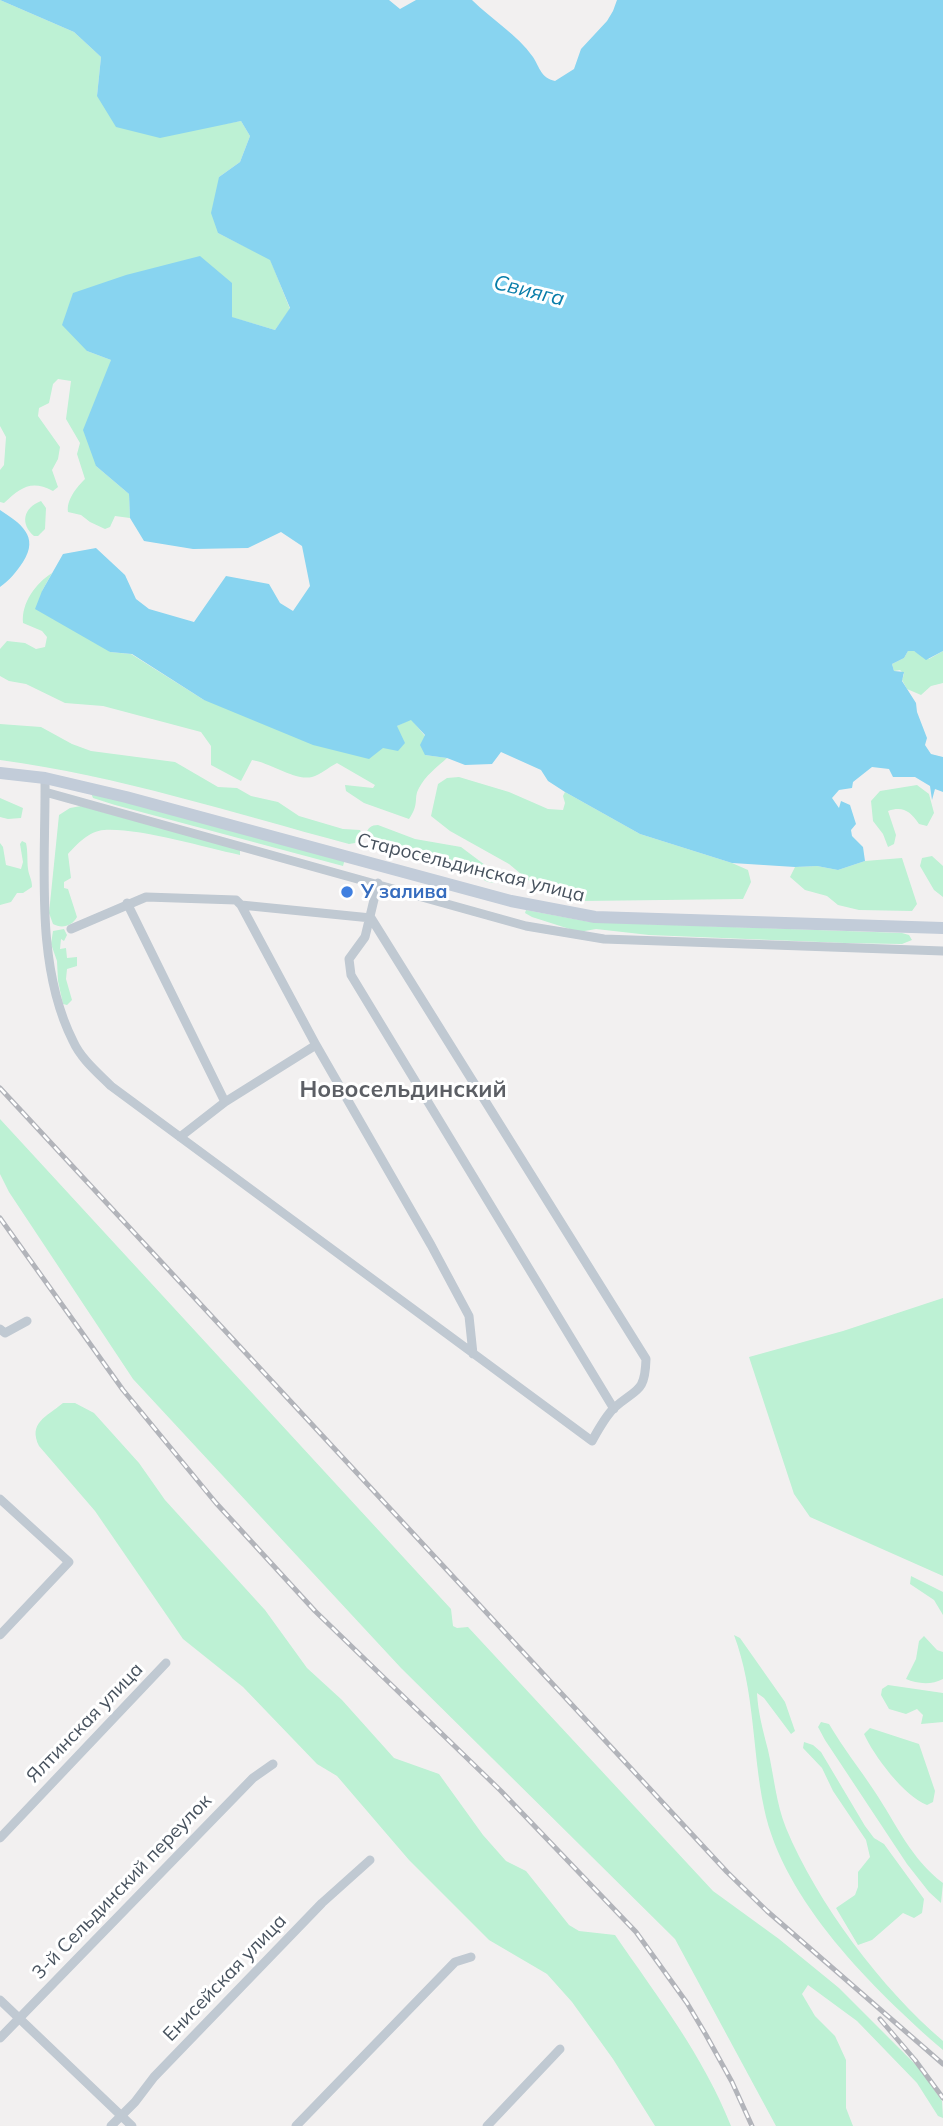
<!DOCTYPE html>
<html>
<head>
<meta charset="utf-8">
<style>
  body { margin:0 }
  canvas { display:block; background:#f2f0f0 }
</style>
</head>
<body>
<canvas width="943" height="2126"></canvas>
<script>
const context = document.querySelector('canvas').getContext('2d');
context.lineJoin = 'round';
function fillPath(path, color) {
  context.fillStyle = color;
  context.fill(path, 'evenodd');
}
function stroke(path, color, width, dash) {
  context.strokeStyle = color;
  context.lineWidth = width;
  context.lineCap = dash ? 'butt' : 'round';
  context.setLineDash(dash || []);
  context.stroke(path);
}
function write(font, color, halo, rows, align = 'center') {
  context.font = font + ' Mulish,sans-serif';
  context.lineWidth = 6;
  context.setLineDash([]);
  context.textBaseline = 'middle';
  context.strokeStyle = halo;
  context.fillStyle = color;
  for (const [text, x, y, turn = 0] of rows) {
    context.save();
    context.translate(x, y);
    context.rotate((+turn || 0) * Math.PI / 180);
    context.textAlign = isNaN(turn) ? turn : align;
    if (halo) context.strokeText(text, 0, 0);
    context.fillText(text, 0, 0);
    context.restore();
  }
}
fillPath(new Path2D(`
  M0 0 74 32 101 57 97 96 218 125 241 121 250 136 240 162 219 177 218 233 270 259 290 309 275 330 231 317 87 351 111 360 96 466 129 494 130 518 115 516 110 527 105 529 90 522 81 515 68 512C66 500 77 487 85 479L77 454 80 443 66 419 71 381 58 379 53 384 49 403 39 408 38 416 60 447 58 459 52 470 58 487 53 491C31 479 20 488 4 503L0 502V470L4 465 6 437 0 426Z
  M41 501 46 508 45 529 38 536H34C20 524 23 508 41 501Z
  M52 573 42 591 110 652 131 654 204 700 397 726 411 719 425 736V755L447 758C437 767 425 776 419 788 413 799 420 803 409 819L364 803 346 791 345 785 373 788 375 785 337 763C329 767 320 775 312 777 295 781 271 763 252 760L241 781 211 765V746L201 732 103 706 65 703 26 684 9 681 0 676V649L7 641 25 643 36 649 45 647 47 637 42 631 23 623C21 603 36 583 52 573Z
  M908 651H914L929 659 943 651V683L931 686 921 695 907 689 902 680 904 674 900 670 894 671 892 664 904 658Z
  M0 724 41 727 72 744 91 751 175 762 218 787 237 788 251 796 278 802 299 816 343 829 360 830 363 835 355 843 349 844C233 813 119 776 0 760Z
  M459 777 509 792 548 809 563 810 565 803 563 796 565 792 640 834 732 863 748 870 751 882 743 899 583 901 555 895 533 884 509 864 450 831 431 816 438 784 447 778Z
  M917 785 929 794 934 813 927 826 919 824C910 811 903 806 888 811L896 835 894 844 888 847 883 834 873 821 871 801 880 791Z
  M91 793 345 859 343 866 115 805 93 798Z
  M0 798 23 808 21 818 8 819 0 817Z
  M81 806 240 850V855C202 847 140 828 104 830 89 831 77 844 68 854L71 878 64 882V888L68 889 77 917C72 926 62 929 53 924L49 913 59 815 70 808Z
  M378 825 415 839 461 847 489 868 498 880 497 883 488 882 467 872 414 859 389 845 371 840 366 834C368 828 371 825 378 825Z
  M22 841 26 843C28 852 27 860 28 869 29 876 32 879 32 887L23 893H17L11 902 0 905V843L3 847 6 865 21 869 23 862 20 844Z
  M932 856 943 866V897L934 890 920 866 922 858Z
  M902 858 917 904 912 911 859 910 838 905 827 896 805 890 790 877 795 867 817 866 838 870 865 861Z
  M526 910 590 922 902 933 909 935 912 940 902 944 845 943 649 935 596 929 579 932 532 917 525 913Z
  M64 929 67 935 64 941 61 939 60 949 66 948 67 958 77 957V966L67 969 66 979 72 1000 67 1005 63 1004 58 981 57 961 51 944 53 931Z
  M0 1119 451 1609 453 1626 457 1628 468 1627 713 1891 779 1939 839 1988 918 2067 942 2101 943 2118 938 2116 917 2083 857 2021 808 1985 802 1994 815 2016 835 2036 846 2060V2108L853 2126H776L675 1939 401 1668 133 1379 9 1192 0 1174Z
  M943 1298V1576L810 1517 794 1494 749 1357 843 1331Z
  M63 1403H75L94 1413 139 1463 165 1500 265 1610 307 1668 342 1700 394 1758 439 1774 483 1835 506 1861 526 1871 569 1925 579 1931 615 1935C657 1996 704 2057 731 2126H655L613 2059 572 2002 547 1974 489 1940 409 1860 337 1776 317 1764 243 1687 183 1639 95 1511 39 1446C28 1423 46 1417 63 1403Z
  M911 1576 943 1592V1615L934 1600 910 1584Z
  M734 1635 740 1638 785 1702 795 1731 791 1734 764 1698 757 1693C758 1713 763 1730 768 1750 774 1776 776 1803 786 1828 817 1903 882 1989 943 2041V2050C874 1990 783 1901 764 1808 752 1750 755 1691 734 1635Z
  M924 1636 937 1650 943 1652V1679C932 1685 917 1684 906 1679L916 1659 919 1641Z
  M888 1685 943 1693V1722L921 1724 923 1715 917 1709 906 1714 889 1709 881 1695 882 1689Z
  M821 1722 829 1724C843 1748 860 1769 875 1792 897 1825 911 1859 943 1883L941 1903 929 1892 907 1864 825 1740 818 1727Z
  M870 1728 919 1744 935 1791 933 1802 927 1805C904 1796 874 1756 864 1734Z
  M804 1742 813 1745 821 1752 865 1826 874 1838 884 1844 924 1899 922 1913 914 1918 903 1913 872 1940 858 1945 836 1908 855 1895 858 1887V1872L870 1857 866 1840 833 1791 822 1768 803 1748Z`), '#bdf1d4');
fillPath(new Path2D(`
  M0 0H389L400 9 416 0H472C492 20 517 34 533 57 540 68 541 78 555 81L574 69 581 49 607 21 613 11 617 0H943V651L926 660 914 651H908L904 658 892 664 894 671 904 672 902 681 916 703 917 712 927 738 925 745 931 754 943 757V792L935 789 932 800 930 786 915 777H893L889 769 872 767 853 782 852 788 839 790 832 798 839 808 841 801 850 805 856 824 851 830 852 836 863 847 865 861 838 870 817 866 795 867 732 863 640 834 565 792 548 781 541 770 501 752 492 764 465 765 447 758 425 755 420 745 425 735 411 720 397 726 405 743 398 751 383 748 369 759 313 745 204 700 132 654 110 652 35 609 42 591 63 554 96 548 125 575 136 599 149 609 194 622 226 576 269 584 280 603 293 611 310 586 302 546 281 532 248 548 193 549 144 541 130 518 129 494 96 466 83 430 111 360 87 351 62 325 73 293 126 275 200 256 232 283V317L275 330 290 308 270 260 218 233 211 213 219 177 240 162 250 136 241 121 160 138 116 127 97 96 101 57 74 32Z
  M0 510C20 523 40 536 23 562 16 572 10 580 0 587Z`), '#88d4f0');
stroke(new Path2D(`
  M45 778C46 862 34 964 73 1041 81 1059 98 1073 111 1086L592 1441C598 1430 605 1417 614 1408 636 1388 645 1394 646 1359L371 918
  M45 792 526 926 604 939 943 951
  M378 883 365 937 349 959 351 975 614 1409
  M127 903 225 1102
  M371 918 241 905 316 1045 431 1245 469 1316 473 1354
  M71 929 146 897 236 900 241 905
  M180 1137 225 1102 316 1045
  M0 1329 5 1333 27 1321
  M0 1499 69 1562 0 1635
  M0 1838 166 1663
  M0 2000 132 2126
  M0 2038 253 1778 273 1764
  M111 2126 135 2102 154 2077 322 1903 370 1860
  M296 2126 455 1962 471 1957
  M487 2126 560 2049`), '#c0c9d2', 9);
stroke(new Path2D(`
  M0 773 45 778 126 797 511 901 595 917 943 928`), '#c2ccd9', 12);
const rail = new Path2D(`
  M0 1088 727 1872 767 1911 943 2064
  M0 1218 123 1390 216 1503 315 1611 501 1791 636 1932 687 2003 706 2035 732 2082 752 2126
  M880 2019 915 2060 943 2098`);
stroke(rail, '#b2b4ba', 5);
stroke(rail, '#fff', 2.5, [8]);
for (const [x, y, r, color] of [
  [347,892,7,"#3f7fe0"]
]) {
  const dot = new Path2D();
  dot.arc(x, y, r, 0, 2 * Math.PI);
  context.fillStyle = color;
  context.fill(dot);
  stroke(dot, '#fff', 2.5);
}
write('19px', '#47525e', '#fff', [
  ["Старосельдинская улица",471,868,14],
  ["Ялтинская улица",85,1723,-46],
  ["3-й Сельдинский переулок",122,1887,-46],
  ["Енисейская улица",225,1978,-46]
]);
write('bold 19px', '#366cbe', '#fff', [
  ["У залива",361,892]
], 'left');
write('italic 21px', '#087da9', '#fff', [
  ["Свияга",529,291,14]
]);
write('bold 23px', '#5c5f65', '#fff', [
  ["Новосельдинский",403,1090]
]);
</script>
</body>
</html>
